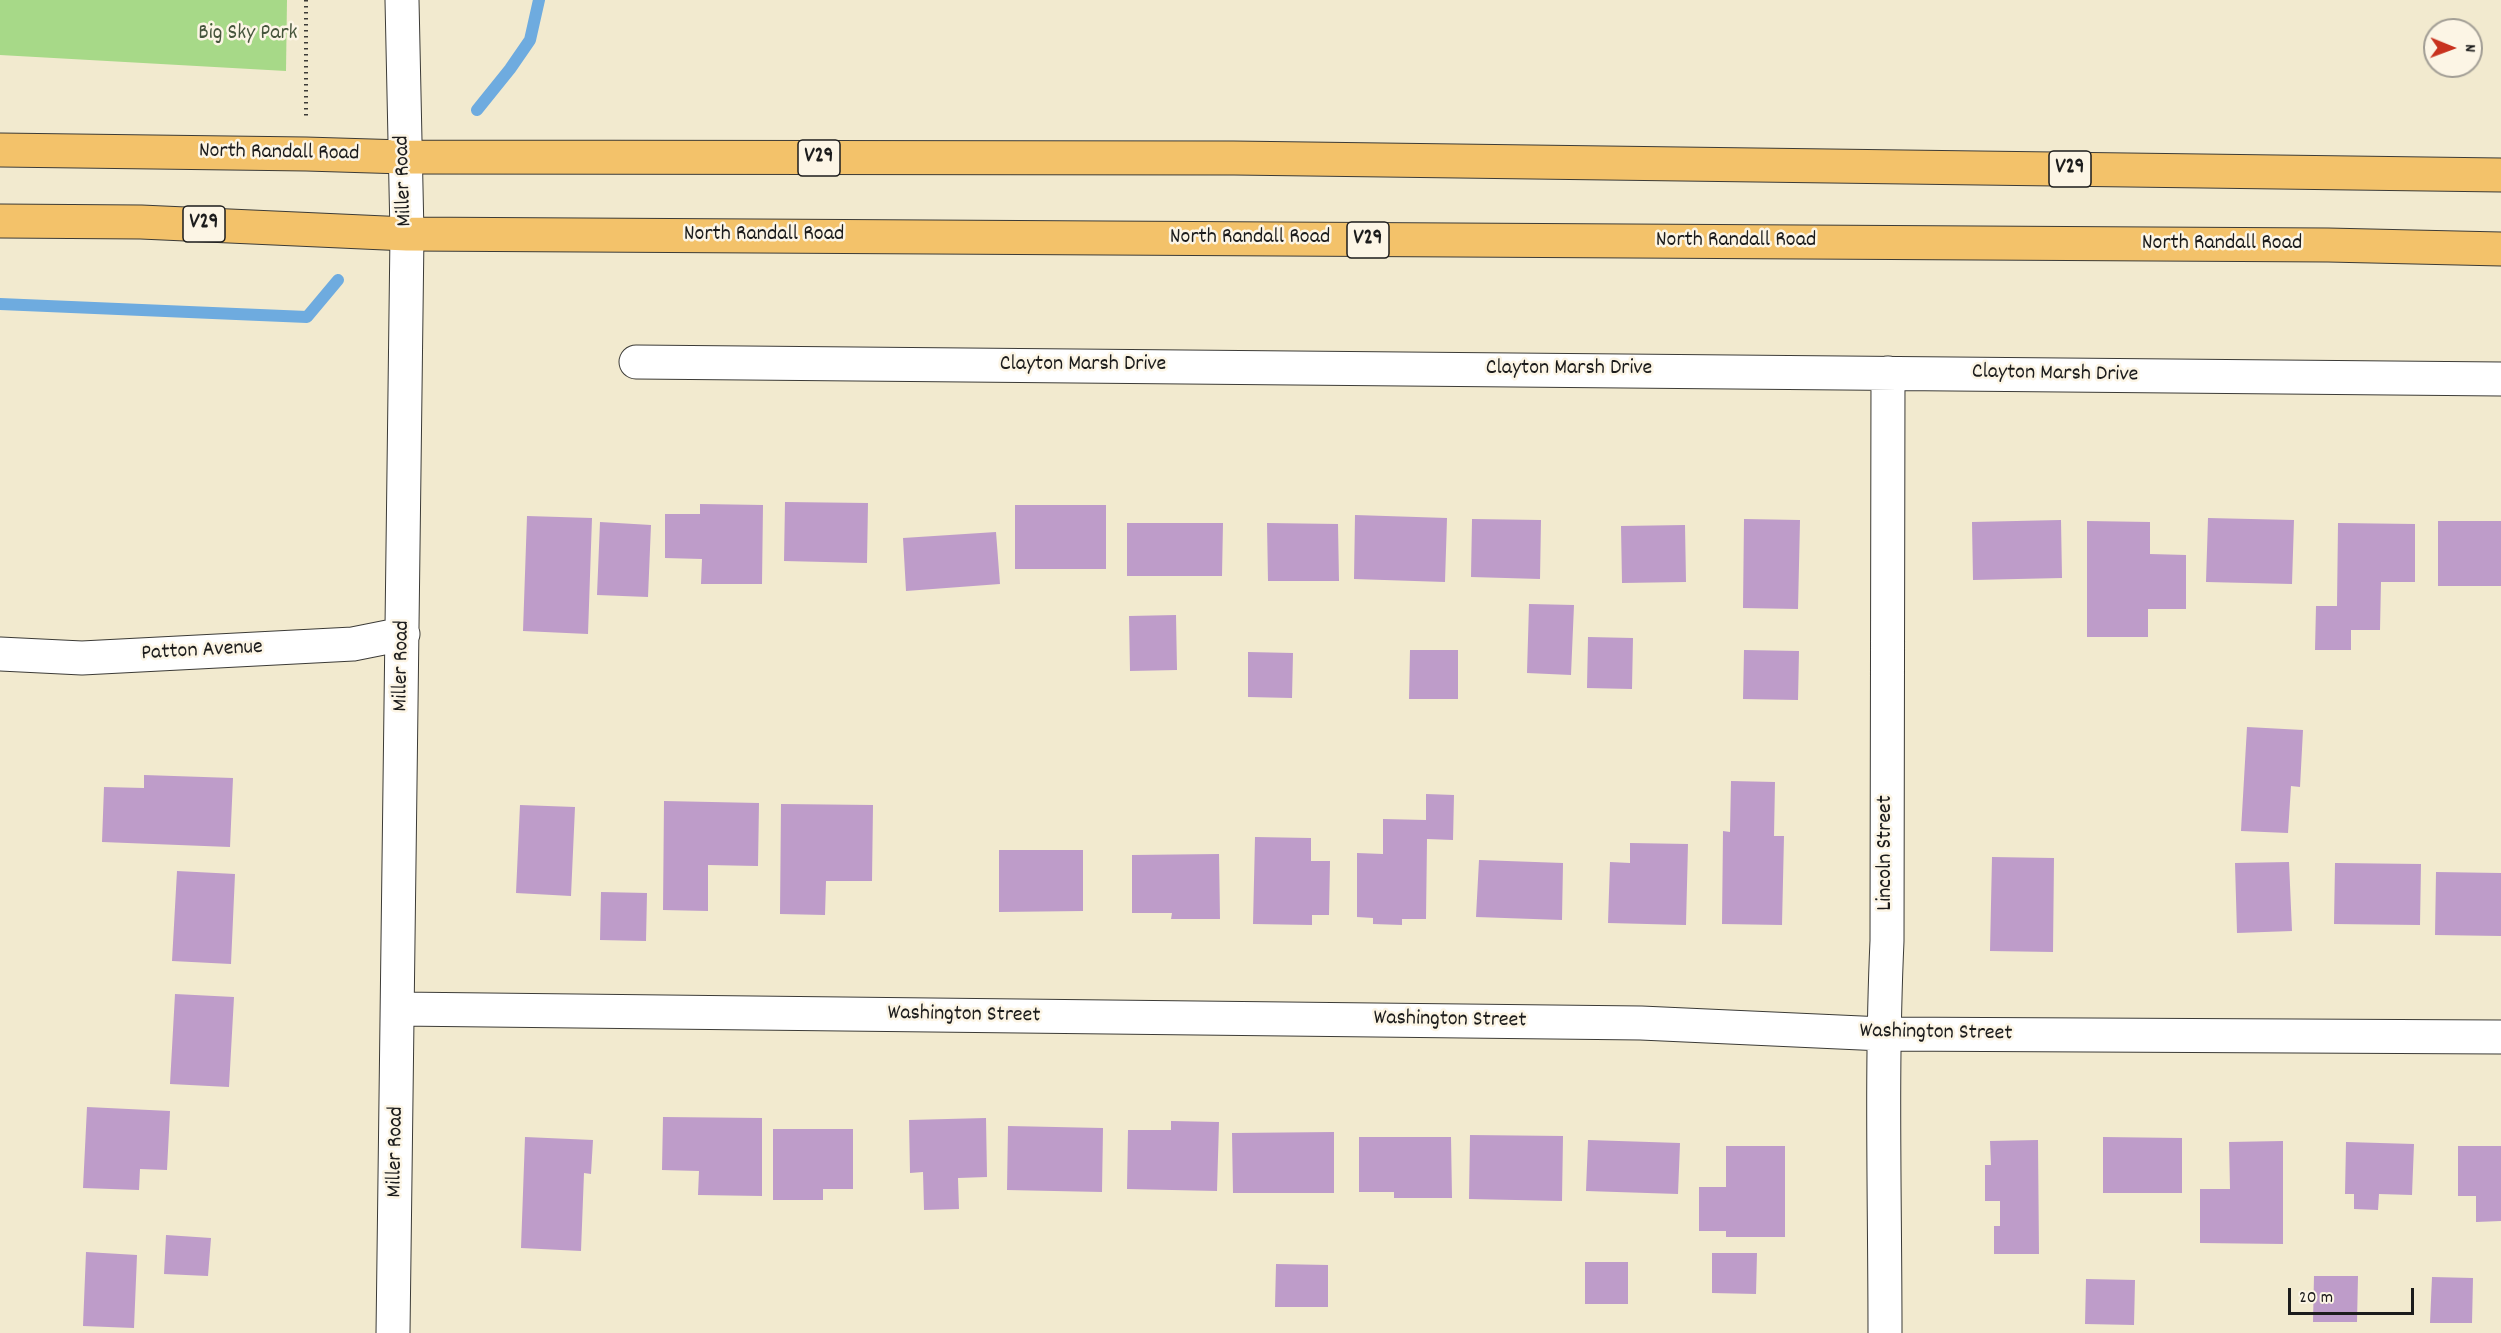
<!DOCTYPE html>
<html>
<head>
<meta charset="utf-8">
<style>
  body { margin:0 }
  #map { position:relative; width:2501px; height:1333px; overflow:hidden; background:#f2eacf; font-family:Dekko,sans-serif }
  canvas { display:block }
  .north { position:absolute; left:2423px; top:18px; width:60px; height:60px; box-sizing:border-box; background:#fcf5e5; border:2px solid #a29e95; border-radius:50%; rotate:91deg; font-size:16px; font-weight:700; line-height:24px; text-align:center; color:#1c1c1c }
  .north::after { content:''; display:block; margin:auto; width:21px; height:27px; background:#c8321e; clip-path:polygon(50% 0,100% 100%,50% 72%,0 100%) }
  .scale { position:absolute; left:2288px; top:1288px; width:126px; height:27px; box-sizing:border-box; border:3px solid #1c1c1c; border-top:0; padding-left:8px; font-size:18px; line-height:21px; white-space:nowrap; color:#1c1c1c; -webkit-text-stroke:4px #fcf5e5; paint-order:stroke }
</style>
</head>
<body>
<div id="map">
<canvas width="2501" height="1333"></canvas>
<div class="north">N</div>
<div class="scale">20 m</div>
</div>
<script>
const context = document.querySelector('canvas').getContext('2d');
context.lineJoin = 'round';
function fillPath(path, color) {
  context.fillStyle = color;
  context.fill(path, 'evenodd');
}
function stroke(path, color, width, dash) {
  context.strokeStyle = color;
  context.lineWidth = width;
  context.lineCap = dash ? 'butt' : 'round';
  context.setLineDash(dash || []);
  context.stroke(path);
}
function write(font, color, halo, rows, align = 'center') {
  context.font = font + ' Dekko,sans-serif';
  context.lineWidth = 5;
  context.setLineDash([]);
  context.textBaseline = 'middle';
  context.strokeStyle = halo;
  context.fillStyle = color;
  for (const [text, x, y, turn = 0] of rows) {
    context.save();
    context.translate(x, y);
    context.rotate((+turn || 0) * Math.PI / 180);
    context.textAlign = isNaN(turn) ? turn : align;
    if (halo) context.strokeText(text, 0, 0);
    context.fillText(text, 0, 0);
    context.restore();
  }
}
fillPath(new Path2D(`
  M0 0H287L286 71 0 55Z`), '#a7d988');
stroke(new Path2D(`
  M477 110 510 69 530 40 539 0
  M0 304 307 317 338 280`), '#6eabdf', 12);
fillPath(new Path2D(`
  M785 502 868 503 867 563 784 561Z
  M700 504 763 505 762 584H701L702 559 665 558V514H700Z
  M1015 505H1106V569H1015Z
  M1355 515 1447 518 1445 582 1354 579Z
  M527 516 592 518 588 634 523 631Z
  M2208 518 2294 520 2292 584 2206 582Z
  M1472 519 1541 520 1540 579 1471 577Z
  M1744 519 1800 520 1798 609 1743 608Z
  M2061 520 2062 578 1973 580 1972 522Z
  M2087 521 2150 522V554L2186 555V609H2148V637H2087Z
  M2438 521H2501V586H2438Z
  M600 522 651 525 648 597 597 595Z
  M1127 523H1223L1222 576H1127Z
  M1267 523 1338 524 1339 581H1268Z
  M2338 523 2415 524V582H2381L2380 630H2351V650H2315L2316 606H2337Z
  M1685 525 1686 582 1622 583 1621 526Z
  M996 532 1000 584 906 591 903 538Z
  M1529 604 1574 605 1571 675 1527 673Z
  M1176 615 1177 670 1130 671 1129 616Z
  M1588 637 1633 638 1632 689 1587 688Z
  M1410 650H1458V699H1409Z
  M1744 650 1799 651 1798 700 1743 699Z
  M1248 652 1293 653 1292 698 1248 697Z
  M2247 727 2303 730 2300 787 2291 786 2288 833 2241 831Z
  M144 775 233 778 230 847 102 842 104 787 144 788Z
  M1731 781 1775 782 1774 836H1784L1782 925 1722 924 1723 831 1730 832Z
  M1426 794 1454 795 1453 840 1427 839 1426 919H1402V925L1373 924V918L1357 917V853L1383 854V819L1426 820Z
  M664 801 759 803 758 866 708 865V911L663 910Z
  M781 804 873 805 872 881H826L825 915 780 914Z
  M520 805 575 807 571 896 516 893Z
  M1255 837 1311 838V861H1330L1329 915H1312V925L1253 924Z
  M1630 843 1688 844 1686 925 1608 923 1610 862 1630 863Z
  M999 850H1083V911L999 912Z
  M1219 854 1220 919H1171L1172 913H1132V855Z
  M1992 857 2054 858 2053 952 1990 951Z
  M1479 860 1563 863 1562 920 1476 917Z
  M2289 862 2292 931 2237 933 2235 863Z
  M2335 863 2421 864 2420 925 2334 924Z
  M177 871 235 874 231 964 172 961Z
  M2436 872 2501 873V936L2435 935Z
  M601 892 647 893 646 941 600 940Z
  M175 994 234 997 229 1087 170 1084Z
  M87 1107 170 1111 167 1170 140 1169 139 1190 83 1188Z
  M663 1117 762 1118V1196L698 1195 699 1171 662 1170Z
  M986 1118 987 1177 958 1178 959 1209 924 1210 923 1172 910 1173 909 1120Z
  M1171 1121 1219 1122 1217 1191 1127 1189 1128 1130H1171Z
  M1008 1126 1103 1128 1102 1192 1007 1190Z
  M773 1129H853V1189H823V1200H773Z
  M1334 1132V1193H1233L1232 1133Z
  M1470 1135 1563 1136 1562 1201 1469 1199Z
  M525 1137 593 1140 591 1174 584 1173 581 1251 521 1248Z
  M1359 1137H1451L1452 1198H1394V1192H1359Z
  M2103 1137 2182 1138V1193H2103Z
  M1588 1140 1680 1143 1678 1194 1586 1191Z
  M2038 1140 2039 1254H1994V1226H2000V1201H1985V1165H1991L1990 1141Z
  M2283 1141V1244L2200 1243V1189H2230L2229 1142Z
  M2346 1142 2414 1144 2412 1195 2379 1194 2378 1210 2354 1209V1194H2345Z
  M1726 1146H1785V1237H1726V1231H1699V1187H1726Z
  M2458 1146H2501V1221L2476 1222V1196H2458Z
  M166 1235 211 1238 208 1276 164 1274Z
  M86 1252 137 1255 134 1328 83 1326Z
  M1712 1253H1757L1756 1294 1712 1293Z
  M1585 1262H1628V1304H1585Z
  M1276 1264 1328 1265V1307H1275Z
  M2314 1276H2358L2357 1322H2313Z
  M2432 1277 2473 1278 2472 1323H2430Z
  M2086 1279 2135 1280 2134 1325 2085 1324Z`), '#be9cc9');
const minor = new Path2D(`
  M636 362 2501 379
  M0 654 82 658 353 644 403 634
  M399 1009 1641 1023 1883 1034 2501 1037
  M393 1333 407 234 402 0
  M1885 1333C1885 1202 1881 1072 1887 941L1888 373`);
const major = new Path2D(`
  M0 150 306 154 404 157 1234 158 2501 175
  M0 221 141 222 407 234 2328 245 2501 249`);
stroke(minor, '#3c3b37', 35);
stroke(major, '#3c3b37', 35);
stroke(new Path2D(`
  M306 0V116`), '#3c3b37', 4, [1.5, 4.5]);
stroke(minor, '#fff', 33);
stroke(major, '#f3c26a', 33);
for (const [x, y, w] of [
  [819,158,42],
  [2070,169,42],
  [204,224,42],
  [1368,240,42]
]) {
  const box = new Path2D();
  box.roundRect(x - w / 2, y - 18, w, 36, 4.5);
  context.fillStyle = '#fcf5e5';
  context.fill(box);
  stroke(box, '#1c1c1c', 1.5);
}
write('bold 21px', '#1c1c1c', null, [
  ["V29",819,158],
  ["V29",2070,169],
  ["V29",204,224],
  ["V29",1368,240]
]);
write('22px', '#46553c', '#fcf5e5', [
  ["Big Sky Park",248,35]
]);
write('22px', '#1c1c1c', '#fcf5e5', [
  ["North Randall Road",279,154,1],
  ["Miller Road",405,181,-92],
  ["North Randall Road",764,236],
  ["North Randall Road",1250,239],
  ["North Randall Road",1736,242],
  ["North Randall Road",2222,245],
  ["Clayton Marsh Drive",1083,366],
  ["Clayton Marsh Drive",1569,370],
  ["Clayton Marsh Drive",2055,375,1],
  ["Patton Avenue",202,652,-3],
  ["Miller Road",403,666,-89],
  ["Lincoln Street",1887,853,-90],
  ["Washington Street",964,1016,1],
  ["Washington Street",1450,1021,1],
  ["Washington Street",1936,1034,1],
  ["Miller Road",397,1152,-89]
]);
</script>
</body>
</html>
